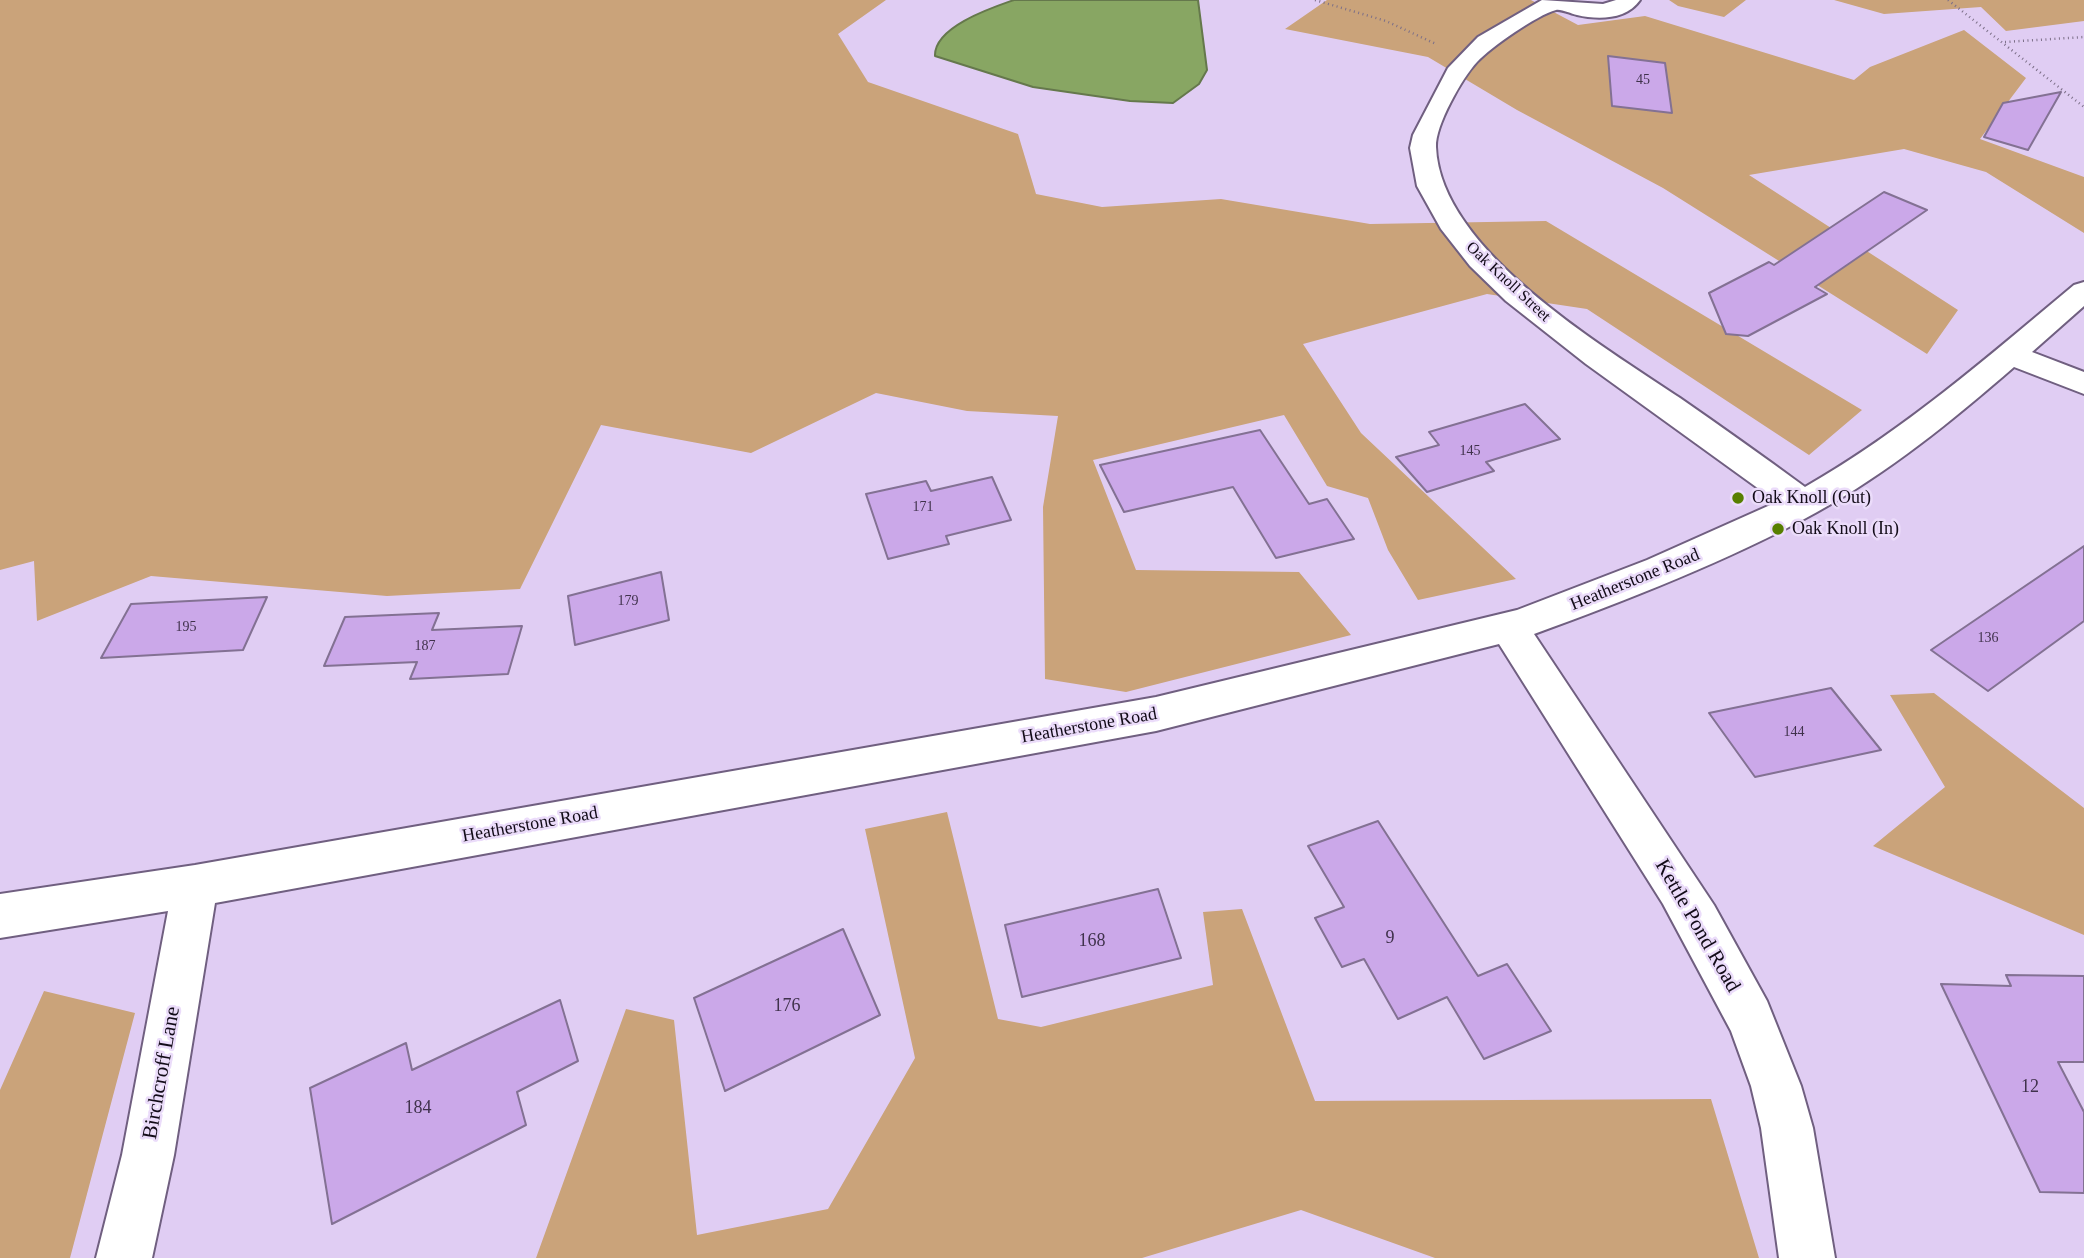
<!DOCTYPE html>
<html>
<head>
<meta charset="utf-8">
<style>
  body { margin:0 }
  canvas { display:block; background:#e0cdf3 }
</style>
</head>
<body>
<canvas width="2084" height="1258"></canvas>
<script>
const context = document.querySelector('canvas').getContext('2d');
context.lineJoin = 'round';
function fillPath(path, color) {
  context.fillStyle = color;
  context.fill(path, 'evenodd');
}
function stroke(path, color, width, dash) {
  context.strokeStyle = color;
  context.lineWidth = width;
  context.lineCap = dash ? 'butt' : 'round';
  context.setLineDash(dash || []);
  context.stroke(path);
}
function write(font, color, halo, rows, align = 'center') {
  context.font = font + ' Georgia,serif';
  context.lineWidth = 5;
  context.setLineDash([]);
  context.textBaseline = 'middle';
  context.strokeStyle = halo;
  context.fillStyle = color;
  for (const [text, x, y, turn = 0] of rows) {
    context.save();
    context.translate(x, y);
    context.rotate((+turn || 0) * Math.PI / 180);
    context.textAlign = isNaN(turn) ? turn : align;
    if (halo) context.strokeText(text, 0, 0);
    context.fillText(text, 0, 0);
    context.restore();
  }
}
fillPath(new Path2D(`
  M0 0H886L838 34 868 82 1018 134 1036 194 1102 207 1221 199 1370 224 1546 221 1862 410 1809 455 1587 309 1487 294 1303 344 1361 433 1516 579 1418 600 1388 550 1368 498 1327 486 1284 415 1093 460 1136 570 1299 572 1351 635 1126 692 1045 679 1043 507 1058 416 967 411 876 393 751 453 601 425 520 589 387 596 151 576 37 621 34 561 0 570Z
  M1327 0H1531L1578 25 1645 16 1854 80 1870 67 1964 30 2026 78 1980 139 2084 177V233L1986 172 1904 149 1749 175 1958 310 1927 354 1663 188 1517 110 1428 57 1285 29Z
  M1669 0H1746L1724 17 1678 6Z
  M1834 0H2084V21L2006 31 1981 7 1884 14Z
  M1934 693 2084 808V935L1873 846 1945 787 1890 695Z
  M947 812 998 1019 1041 1027 1213 985 1203 912 1242 909 1315 1101 1711 1099 1759 1258H1435L1301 1210 1142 1258H536L626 1009 674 1020 697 1235 828 1209 915 1058 865 829Z
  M44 991 135 1013 70 1258H0V1090Z`), '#caa37a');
const water = new Path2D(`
  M1014 0H1198L1207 70 1199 84 1173 103 1130 101 1033 87 935 56C934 27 991 8 1014 0Z`);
fillPath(water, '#88a663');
stroke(water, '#65784c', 2);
const building = new Path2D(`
  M1608 56 1665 63 1672 113 1612 106Z
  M2061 92 2028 150 1984 137 2003 103Z
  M1884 192 1927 210 1815 287 1827 294 1748 336 1726 334 1709 293 1769 262 1774 265Z
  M1525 404 1560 439 1486 462 1494 471 1427 492 1396 457 1439 445 1429 432Z
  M1260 430 1309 504 1327 499 1354 539 1276 558 1233 487 1124 512 1100 465Z
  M992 477 1011 520 946 536 949 544 888 559 866 494 926 481 931 491Z
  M2084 546V621L1988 691 1931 650Z
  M661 572 669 620 575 645 568 596Z
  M267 597 243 650 101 658 131 604Z
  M439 613 432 630 522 626 508 674 410 679 417 662 324 666 345 617Z
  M1831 688 1881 750 1755 777 1709 713Z
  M1378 821 1478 976 1507 964 1551 1031 1484 1059 1447 997 1398 1019 1364 959 1342 967 1315 918 1344 907 1308 846Z
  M1158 889 1181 958 1022 997 1005 925Z
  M843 929 880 1015 725 1091 694 998Z
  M2006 975 2084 976V1062H2058L2084 1112V1193L2040 1192 1941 984 2011 986Z
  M560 1000 578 1061 517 1092 526 1125 332 1224 310 1088 406 1043 412 1070Z`);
fillPath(building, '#cba8e9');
stroke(building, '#837193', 2);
const minor = new Path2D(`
  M1542 0 1603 4 1616 0H1640C1626 20 1598 20 1577 15 1571 14 1562 9 1556 10 1537 15 1491 47 1477 62 1462 78 1435 126 1436 147 1440 250 1603 346 1680 398 1722 427 1764 457 1805 487 1903 431 1988 357 2074 285L2084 282V306L2032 352 2084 372V394L2014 367C1953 420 1888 473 1817 512 1730 560 1628 600 1534 634L1714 905 1767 1001 1801 1086 1813 1128 1835 1258H1779L1761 1128 1751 1086 1731 1031 1663 904 1499 644 1156 731 215 903 174 1155 152 1258H96L122 1155 168 911 0 938V894L195 865 1156 697 1517 610 1647 560 1777 502 1586 364 1506 301 1470 266 1441 229 1417 186 1410 148 1413 135 1448 68 1478 37Z`);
stroke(minor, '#705f80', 4);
stroke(new Path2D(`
  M1315 0 1386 21 1436 44
  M1948 0 2084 107
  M2005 42 2084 37`), '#7c6f88', 2.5, [1, 3.5]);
fillPath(minor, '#fff');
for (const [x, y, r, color] of [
  [1738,498,7,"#577f00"],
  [1778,529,7,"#577f00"]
]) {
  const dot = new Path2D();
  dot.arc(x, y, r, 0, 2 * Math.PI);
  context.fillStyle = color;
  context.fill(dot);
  stroke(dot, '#ebdcfa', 2.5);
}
write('14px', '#40324c', null, [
  ["45",1643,80],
  ["145",1470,451],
  ["171",923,507],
  ["179",628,601],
  ["195",186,627],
  ["136",1988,638],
  ["187",425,646],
  ["144",1794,732]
]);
write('16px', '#120b18', '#ebdcfa', [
  ["Oak Knoll Street",1508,282,43]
]);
write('18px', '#120b18', '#ebdcfa', [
  ["Oak Knoll (Out)",1752,498],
  ["Oak Knoll (In)",1792,529]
], 'left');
write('18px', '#120b18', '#ebdcfa', [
  ["Heatherstone Road",1635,580,-22],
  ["Heatherstone Road",1089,726,-10],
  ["Heatherstone Road",530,825,-10]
]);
write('18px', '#40324c', null, [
  ["9",1390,938],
  ["168",1092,941],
  ["176",787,1006],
  ["12",2030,1087],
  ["184",418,1108]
]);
write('21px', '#120b18', '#ebdcfa', [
  ["Kettle Pond Road",1697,926,60],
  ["Birchcroff Lane",162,1073,-80]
]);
</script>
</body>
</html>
